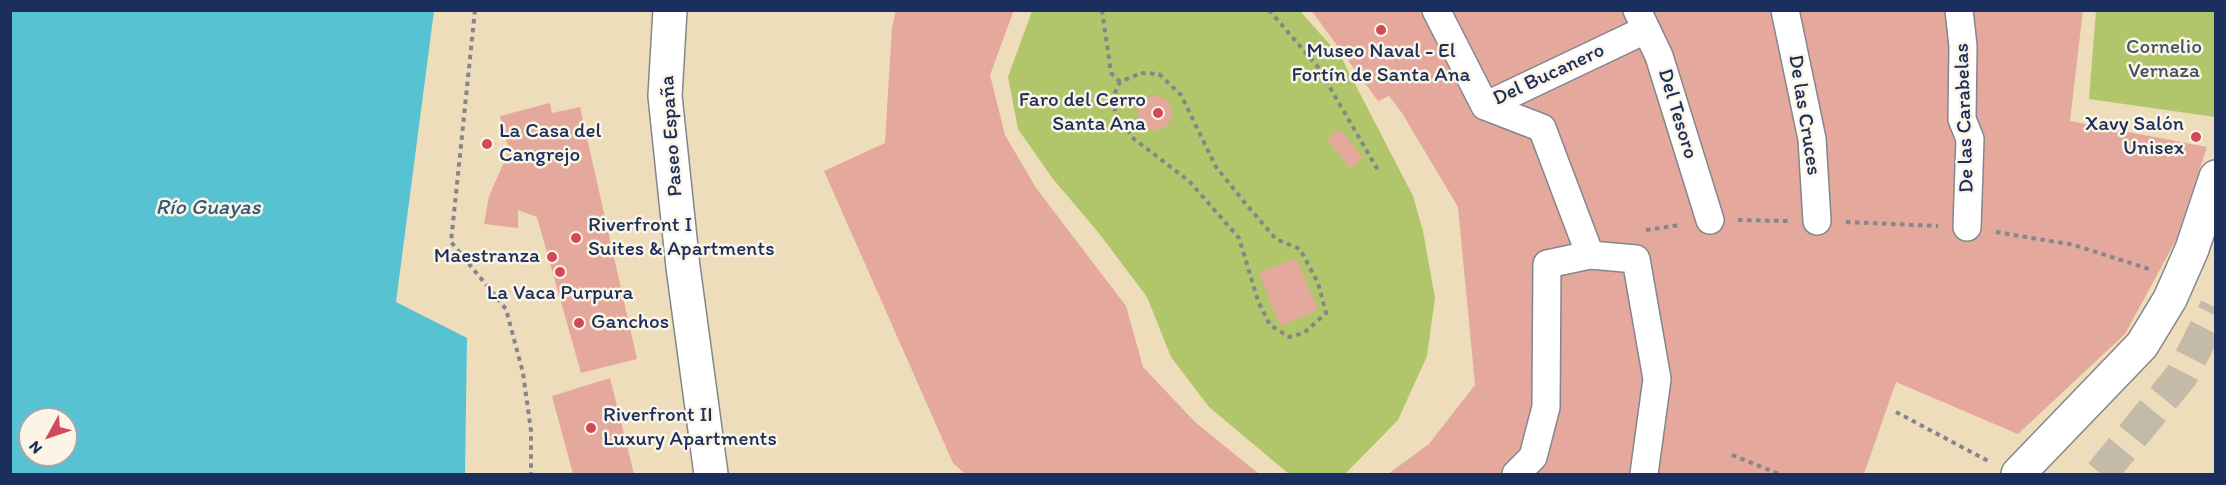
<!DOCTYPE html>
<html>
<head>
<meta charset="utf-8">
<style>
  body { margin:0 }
  #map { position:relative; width:2226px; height:485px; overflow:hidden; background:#edddba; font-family:Itim,sans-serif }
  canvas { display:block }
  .frame { position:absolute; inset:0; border:12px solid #1b2f5e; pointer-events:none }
  .north { position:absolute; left:18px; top:407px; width:60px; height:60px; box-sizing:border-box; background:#fcf5e5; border:2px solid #a2a6af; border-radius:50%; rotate:230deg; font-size:16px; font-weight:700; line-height:24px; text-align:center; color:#1b2f5e }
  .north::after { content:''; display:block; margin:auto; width:21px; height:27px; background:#d1495b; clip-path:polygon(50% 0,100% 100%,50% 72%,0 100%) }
</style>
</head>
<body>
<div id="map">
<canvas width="2226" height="485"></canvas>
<div class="frame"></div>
<div class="north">N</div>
</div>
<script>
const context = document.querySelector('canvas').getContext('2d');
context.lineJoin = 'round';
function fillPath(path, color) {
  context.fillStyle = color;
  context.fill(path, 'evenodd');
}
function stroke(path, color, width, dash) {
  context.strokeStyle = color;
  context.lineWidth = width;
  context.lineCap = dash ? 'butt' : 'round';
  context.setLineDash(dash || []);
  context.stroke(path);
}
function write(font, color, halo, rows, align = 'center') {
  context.font = font + ' Itim,sans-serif';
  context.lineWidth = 5;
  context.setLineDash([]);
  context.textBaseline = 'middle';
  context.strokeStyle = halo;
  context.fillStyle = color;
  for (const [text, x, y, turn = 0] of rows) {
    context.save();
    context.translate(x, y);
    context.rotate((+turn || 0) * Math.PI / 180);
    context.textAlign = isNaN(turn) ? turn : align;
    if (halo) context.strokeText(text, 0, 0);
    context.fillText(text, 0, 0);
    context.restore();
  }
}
fillPath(new Path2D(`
  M1032 11H1300L1341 57 1413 196 1423 231 1435 298 1427 356 1398 420 1345 474H1289L1209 407 1171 357 1147 297 1098 232 1053 179 1018 129 1008 77Z
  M2096 11H2215V117L2089 99Z`), '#b1c66a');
fillPath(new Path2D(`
  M10 11H434L396 302 467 338 465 474H11ZM30 419H66V455H30Z`), '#57c2d2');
fillPath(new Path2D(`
  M896 10H1014L990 75 1005 135 1036 188 1126 306 1143 367 1195 422 1259 474H965L953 463 824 171 885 143 892 27Z
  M1311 10H2083L2070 121 2207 147 2176 240 2125 334 2018 434 1896 382 1864 474H1388L1429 444 1475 385 1458 207 1402 113 1389 96 1378 101Z
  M1138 113a17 17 0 1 1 34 0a17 17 0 1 1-34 0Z
  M550 103 552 113 580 107 637 359 581 373 537 217 518 210V228L484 224 489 196 509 151 500 116Z
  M1340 129 1363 158 1350 169 1327 139Z
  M1296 258 1318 310 1280 326 1259 273Z
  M610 378 634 474H573L552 396Z`), '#e4a89c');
stroke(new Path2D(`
  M2101 474 2182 375 2216 308`), '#c3baa8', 33, [33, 16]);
const pedestrian = new Path2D(`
  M1436 10 1485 106 1645 30
  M1637 10 1659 56 1710 220
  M1785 10 1812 139 1817 221
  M1959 10 1963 46 1962 119 1970 139 1967 227
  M1485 106 1542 128 1590 255
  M1516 474 1533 457 1546 407 1547 264 1590 255 1636 259 1657 379 1644 474`);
const minor = new Path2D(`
  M670 10 665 96 683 267 711 474
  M2018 474 2142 345 2170 299 2192 249 2216 177`);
stroke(pedestrian, '#84868c', 30);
stroke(minor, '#84868c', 36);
stroke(new Path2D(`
  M475 10 451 242 506 309 523 373 531 431V474
  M1102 10 1111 73 1120 82
  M1269 10 1318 67 1379 172
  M1141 73 1159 74 1181 95 1216 167 1245 203 1276 239 1300 249 1318 283 1326 313 1304 333 1289 337 1270 325 1258 301 1239 238 1189 181 1134 139 1115 113 1114 95 1120 82Z
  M1738 220 1788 221
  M1846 222 1938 226
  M1646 230 1680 225
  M1996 232 2074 245 2149 269
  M1896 412 1990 462
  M1732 455 1779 474`), '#84868c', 4, [4.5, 4.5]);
stroke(pedestrian, '#fff', 27);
stroke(minor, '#fff', 33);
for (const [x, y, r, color] of [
  [1381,30,6,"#d1495b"],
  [1158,113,6,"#d1495b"],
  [2196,137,6,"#d1495b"],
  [487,144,6,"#d1495b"],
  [576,238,6,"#d1495b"],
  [552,257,6,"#d1495b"],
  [560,272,6,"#d1495b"],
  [579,323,6,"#d1495b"],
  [591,428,6,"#d1495b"]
]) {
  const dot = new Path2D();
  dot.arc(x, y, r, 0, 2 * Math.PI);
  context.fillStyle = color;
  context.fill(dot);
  stroke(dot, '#fcf5e5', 2);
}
write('21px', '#405561', '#fcf5e5', [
  ["Cornelio",2164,48],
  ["Vernaza",2164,72]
]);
write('21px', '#1b2f5e', '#fcf5e5', [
  ["Museo Naval - El",1381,52,"center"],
  ["Fortín de Santa Ana",1381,76,"center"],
  ["Faro del Cerro",1146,101,"right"],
  ["Santa Ana",1146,125,"right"],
  ["Xavy Salón",2184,125,"right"],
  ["Unisex",2184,149,"right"],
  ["La Casa del",499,132],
  ["Cangrejo",499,156],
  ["Riverfront I",588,226],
  ["Suites & Apartments",588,250],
  ["Maestranza",540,257,"right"],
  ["La Vaca Purpura",560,294,"center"],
  ["Ganchos",591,323],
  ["Riverfront II",603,416],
  ["Luxury Apartments",603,440]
], 'left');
write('21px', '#1b2f5e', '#fcf5e5', [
  ["Del Bucanero",1549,75,-25],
  ["Del Tesoro",1677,114,73],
  ["De las Cruces",1804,115,81],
  ["De las Carabelas",1965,118,-92],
  ["Paseo España",672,136,-94]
]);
write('italic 22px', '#2d5b81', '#fcf5e5', [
  ["Río Guayas",208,208]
]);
</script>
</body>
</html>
